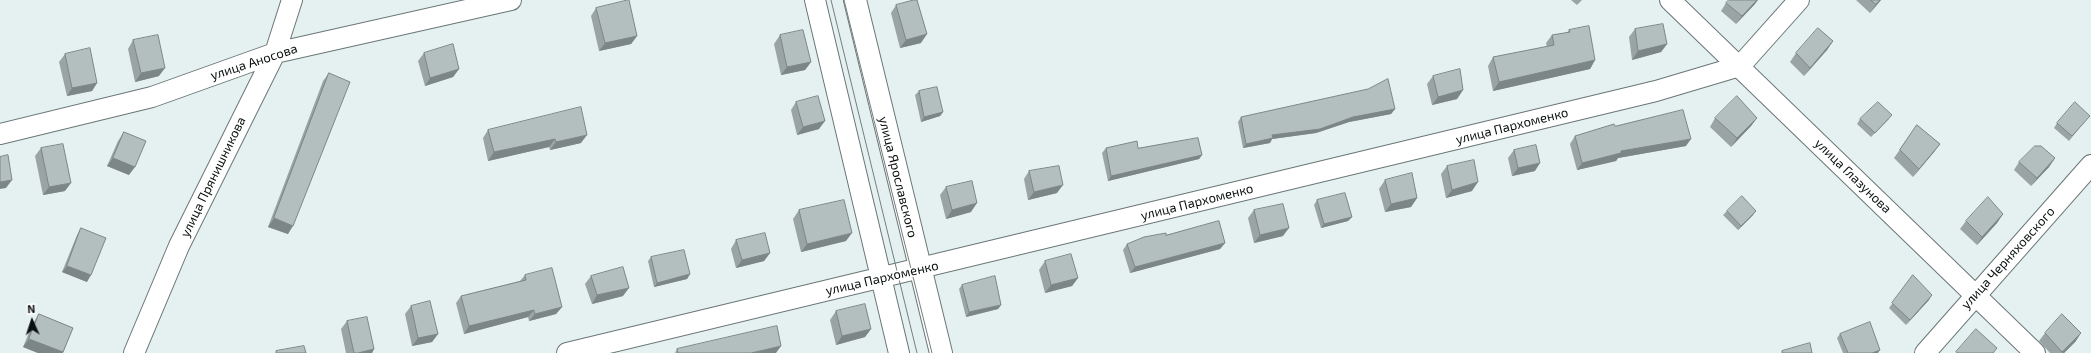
<!DOCTYPE html>
<html>
<head>
<meta charset="utf-8">
<style>
  body { margin:0 }
  #map { position:relative; width:2091px; height:353px; overflow:hidden; background:#e5f1f1; font-family:"Exo 2",sans-serif }
  canvas { display:block }
  .north { position:absolute; left:12px; top:301px; width:40px; height:40px; -webkit-text-stroke:3px #fff; paint-order:stroke; rotate:357deg; font-size:11px; font-weight:700; line-height:16px; text-align:center; color:#0a0f0f }
  .north::after { content:''; display:block; margin:auto; width:14px; height:18px; background:#0a0f0f; clip-path:polygon(50% 0,100% 100%,50% 72%,0 100%) }
</style>
</head>
<body>
<div id="map">
<canvas width="2091" height="353"></canvas>
<div class="north">N</div>
</div>
<script>
const context = document.querySelector('canvas').getContext('2d');
context.lineJoin = 'round';
function stroke(path, color, width, dash) {
  context.strokeStyle = color;
  context.lineWidth = width;
  context.lineCap = dash ? 'butt' : 'round';
  context.setLineDash(dash || []);
  context.stroke(path);
}
function fillPath(path, color) {
  context.fillStyle = color;
  context.fill(path, 'evenodd');
}
function write(font, color, halo, rows, align = 'center') {
  context.font = font + ' "Exo 2",sans-serif';
  context.lineWidth = 3.5;
  context.setLineDash([]);
  context.textBaseline = 'middle';
  context.strokeStyle = halo;
  context.fillStyle = color;
  for (const [text, x, y, turn = 0] of rows) {
    context.save();
    context.translate(x, y);
    context.rotate((+turn || 0) * Math.PI / 180);
    context.textAlign = isNaN(turn) ? turn : align;
    if (halo) context.strokeText(text, 0, 0);
    context.fillText(text, 0, 0);
    context.restore();
  }
}
const minor = new Path2D(`
  M815 0 899 353
  M1670 0 2035 353
  M0 134 152 97 275 53 511 0
  M134 353 179 246 275 53 292 0
  M567 353 1656 91 1740 66 1799 0
  M1925 353 2091 165`);
const tertiary = new Path2D(`
  M855 0 941 353`);
stroke(minor, '#6b7676', 22);
stroke(tertiary, '#6b7676', 24);
stroke(minor, '#fff', 20);
stroke(tertiary, '#fff', 22);
stroke(new Path2D(`
  M831 0 917 353
  M844 0 932 353`), '#757e7e', 1);
fillPath(new Path2D(`
  M1571 0H1582L1577 5Z
  M1856 0H1881L1870 13Z
  M1726 3 1755 4 1736 24 1721 11Z
  M896 5 921 43 900 48 891 13Z
  M596 8 637 36 631 44 599 51 591 16Z
  M1635 29 1667 44 1661 52 1632 60 1629 37Z
  M1569 30 1595 60 1590 69 1493 91 1488 66 1493 57 1547 47 1546 43 1552 35 1567 33Z
  M780 35 811 62 805 70 781 75 774 44Z
  M133 40 159 76 135 82 128 49Z
  M1833 41 1827 50 1804 76 1790 62 1796 53Z
  M424 53 459 69 453 77 425 86 418 61Z
  M65 54 97 83 92 91 67 96 59 62Z
  M329 73 288 234 268 227 323 81Z
  M1433 76 1463 90 1457 99 1432 105 1427 84Z
  M919 91 943 112 940 116 921 122 915 95Z
  M796 102 819 129 797 135 791 110Z
  M1395 109 1391 114 1349 122 1316 133 1272 139 1270 143 1243 148 1238 122 1241 117Z
  M1715 118H1757L1751 126 1731 147 1710 127Z
  M1860 119H1889L1871 137 1857 124Z
  M2086 120 2069 141 2054 128 2057 123Z
  M1917 125 1940 144 1934 152 1913 177 1894 158Z
  M1615 126 1686 146 1618 158 1616 161 1577 170 1570 144 1575 136Z
  M488 130 581 143 550 150 549 147 488 161 483 138Z
  M124 132 129 175 107 166 118 141Z
  M41 148 65 191 43 195 35 156Z
  M1106 148H1138L1202 155 1199 159 1108 181 1102 153Z
  M1514 150 1535 171 1512 176 1508 158Z
  M2055 158 2049 167 2031 186 2014 170 2019 162Z
  M1447 166 1472 191 1446 198 1441 174Z
  M1029 171 1057 193 1028 200 1024 179Z
  M1385 180 1417 198 1411 207 1385 212 1379 189Z
  M946 187 971 212 946 219 940 195Z
  M1317 200 1352 217 1348 221 1321 228 1314 205Z
  M799 210 846 241 801 252 793 219Z
  M1254 210 1283 236 1254 243 1248 218Z
  M1727 211 1753 215 1738 230 1723 215Z
  M2003 214 1997 223 1977 245 1960 229 1966 221Z
  M81 228 87 282 62 272 77 235Z
  M1166 235 1225 243 1220 249 1130 273 1123 250 1127 244Z
  M736 240 770 253 764 261 736 268 731 249Z
  M651 257 690 274 687 279 654 287 648 261Z
  M1045 261 1078 278 1072 286 1045 293 1039 270Z
  M525 275 562 307 556 314 529 321 528 317 464 334 456 303 461 296 520 281Z
  M1913 275 1929 300 1906 325 1889 308Z
  M591 276 623 296 592 304 585 284Z
  M962 285 1001 305 998 309 966 317 959 289Z
  M411 306 438 334 432 342 412 346 405 314Z
  M836 311 871 329 865 337 836 345 830 320Z
  M39 314 73 328 63 353H38L23 347 33 323Z
  M347 321 374 349 372 353H346L341 329Z
  M2045 333 2076 341 2064 353H2050L2039 341Z
  M1840 334 1878 353H1843L1837 338Z
  M677 349 776 353H675Z`), '#9aa4a4');
fillPath(new Path2D(`
  M1757 0H1758L1755 4 1736 24 1742 16Z
  M1880 0H1881L1870 13 1876 4Z
  M927 34 921 43 900 48 906 40Z
  M637 36 631 44 599 51 605 43Z
  M1833 41 1827 50 1804 76 1810 68Z
  M1667 44 1661 52 1632 60 1638 51Z
  M1595 60 1590 69 1493 91 1499 82Z
  M811 62 805 70 781 75 787 67Z
  M165 68 159 76 135 82 141 73Z
  M459 69 453 77 425 86 430 78Z
  M97 83 92 91 67 96 72 88Z
  M1463 90 1457 99 1432 105 1438 97Z
  M1395 109 1391 114 1349 122 1316 133 1272 139 1270 143 1243 148 1246 144 1272 135 1353 117Z
  M943 112 940 116 921 122 924 117Z
  M1757 118 1751 126 1731 147 1737 138Z
  M825 121 819 129 797 135 803 127Z
  M587 135 581 143 550 150 556 142Z
  M555 139 549 147 488 161 494 152Z
  M1691 139 1686 146 1618 158 1616 161 1577 170 1582 163 1621 151Z
  M1940 144 1934 152 1913 177 1919 169Z
  M1202 155 1199 159 1108 181 1111 176Z
  M113 158 135 167 129 175 107 166Z
  M2055 158 2049 167 2031 186 2037 178Z
  M1540 163 1535 171 1512 176 1518 168Z
  M12 180 6 188 0 189V182Z
  M1478 182 1472 191 1446 198 1452 190Z
  M71 183 65 191 43 195 49 187Z
  M1063 185 1057 193 1028 200 1034 192Z
  M1417 198 1411 207 1385 212 1391 204Z
  M977 203 971 212 946 219 952 210Z
  M1756 211 1753 215 1738 230 1741 226Z
  M2003 214 1997 223 1977 245 1982 237Z
  M1352 217 1348 221 1321 228 1324 224Z
  M274 218 293 226 288 234 268 227Z
  M1289 228 1283 236 1254 243 1260 235Z
  M852 233 846 241 801 252 807 244Z
  M1225 243 1220 249 1130 273 1135 267Z
  M770 253 764 261 736 268 742 260Z
  M67 266 91 275 87 282 62 272Z
  M690 274 687 279 654 287 657 283Z
  M1078 278 1072 286 1045 293 1051 285Z
  M629 288 623 296 592 304 597 295Z
  M1932 295 1929 300 1906 325 1910 320Z
  M1001 305 998 309 966 317 969 312Z
  M562 307 556 314 529 321 535 314Z
  M534 310 528 317 464 334 469 326Z
  M871 329 865 337 836 345 842 336Z
  M2081 333 2076 341 2064 353H2062Z
  M438 334 432 342 412 346 418 338Z
  M29 339 63 352V353H38L23 347Z
  M781 346 776 353H751Z
  M374 349 372 353H358Z
  M1880 350 1878 353H1872Z`), '#7d8686');
const building = new Path2D(`
  M629 0 637 36 605 43 596 8Z
  M914 0H917L927 34 906 40 896 5Z
  M1729 0H1757L1742 16 1726 3Z
  M1871 0H1880L1876 4Z
  M1663 24 1667 44 1638 51 1635 29Z
  M1589 26 1595 60 1499 82 1493 57 1554 45 1552 35 1570 32 1569 30Z
  M1818 28 1833 41 1810 68 1796 53Z
  M803 30 811 62 787 67 780 35Z
  M158 35 165 68 141 73 133 40Z
  M453 44 459 69 430 78 424 53Z
  M90 48 97 83 72 88 65 54Z
  M1460 69 1463 90 1438 97 1433 76Z
  M329 73 350 82 293 226 274 218Z
  M1388 79 1395 109 1353 117 1320 129 1272 135 1273 138 1246 144 1241 117 1368 89Z
  M937 87 943 112 924 117 919 91Z
  M818 96 825 121 803 127 796 102Z
  M1737 96 1757 118 1737 138 1715 118Z
  M1878 102 1892 115 1875 133 1860 119Z
  M2075 102 2090 116 2072 136 2057 123Z
  M581 107 587 135 556 142 555 139 494 152 488 130Z
  M1683 110 1691 139 1621 151V153L1582 163 1575 136 1614 124 1615 126Z
  M1917 125 1940 144 1919 169 1900 150Z
  M124 132 146 141 135 167 113 158Z
  M1198 138 1202 155 1111 176 1106 148 1137 141 1138 148Z
  M63 144 71 183 49 187 41 148Z
  M1536 145 1540 163 1518 168 1514 150Z
  M2035 146H2041L2055 158 2037 178 2019 162Z
  M8 155 12 180 0 182V157Z
  M1474 160 1478 182 1452 190 1447 166Z
  M1059 166 1063 185 1034 192 1029 171Z
  M1412 173 1417 198 1391 204 1385 180Z
  M972 181 977 203 952 210 946 187Z
  M1345 193 1352 217 1324 224 1317 200Z
  M1742 196 1756 211 1741 226 1727 211Z
  M1988 197 2003 214 1982 237 1966 221Z
  M844 200 852 233 807 244 799 210Z
  M1283 204 1289 228 1260 235 1254 210Z
  M1219 221 1225 243 1135 267 1127 244 1144 237 1166 233V235Z
  M81 228 106 238 91 275 67 266Z
  M765 233 770 253 742 260 736 240Z
  M684 250 690 274 657 283 651 257Z
  M1071 254 1078 278 1051 285 1045 261Z
  M623 267 629 288 597 295 591 276Z
  M552 268 562 307 535 314 534 310 469 326 461 296 526 280 525 275Z
  M1913 275 1932 295 1910 320 1892 303Z
  M995 276 1001 305 969 312 962 285Z
  M430 301 438 334 418 338 411 306Z
  M865 304 871 329 842 336 836 311Z
  M39 314 73 328 63 352 29 339Z
  M2062 314 2081 333 2062 352 2045 333Z
  M367 317 374 349 358 353H354L347 321Z
  M1870 322 1880 350 1872 353H1848L1840 334Z
  M777 326 781 346 751 353H678L677 349Z
  M1976 329 1997 348 1993 353H1958L1956 352Z
  M1810 343 1812 353H1782V351Z
  M304 346 306 353H276V351Z`);
fillPath(building, '#b3bfbf');
stroke(building, '#7d8686', 1);
write('13px', '#0a0f0f', '#fff', [
  ["улица Аносова",254,62,-18],
  ["улица Пархоменко",1512,126,-14],
  ["улица Глазунова",1853,176,44],
  ["улица Прянишникова",213,177,-64],
  ["улица Ярославского",898,177,76],
  ["улица Пархоменко",1197,202,-14],
  ["улица Черняховского",2008,258,-48],
  ["улица Пархоменко",882,278,-13]
]);
</script>
</body>
</html>
